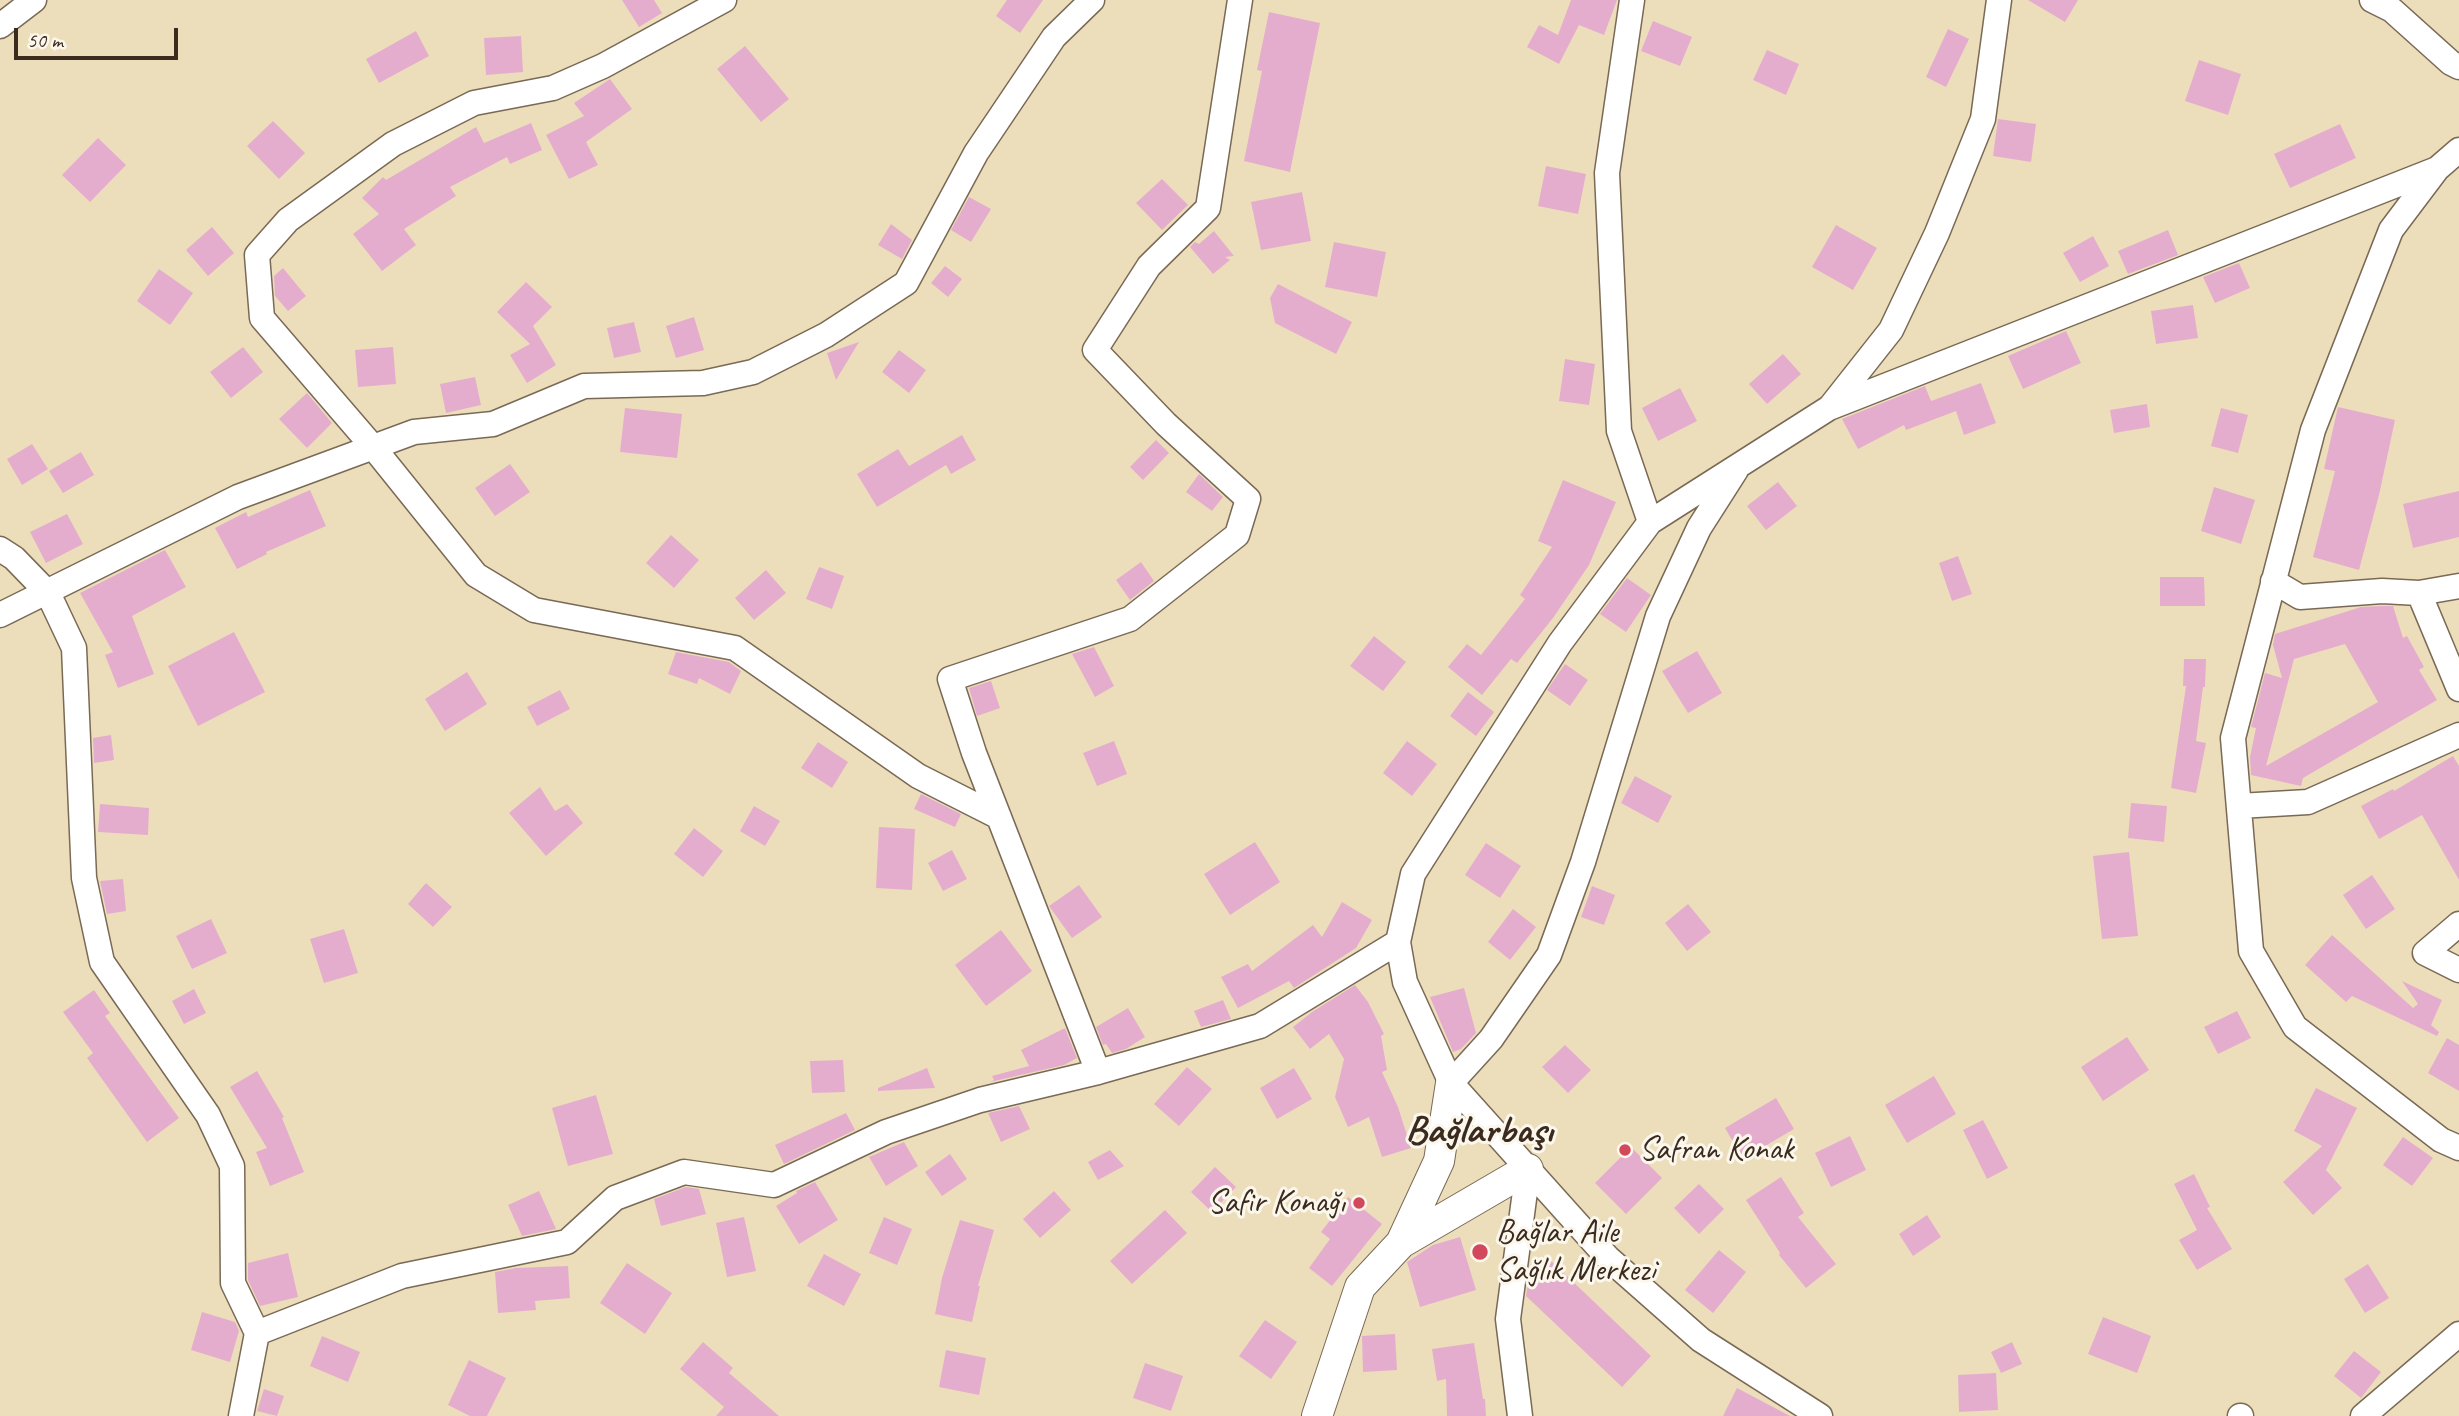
<!DOCTYPE html>
<html>
<head>
<meta charset="utf-8">
<style>
  body { margin:0 }
  #map { position:relative; width:2459px; height:1416px; overflow:hidden; background:#eddebb; font-family:Caveat,sans-serif }
  canvas { display:block }
  .scale { position:absolute; left:14px; top:28px; width:164px; height:32px; box-sizing:border-box; border:4px solid #3b2a1e; border-top:0; padding-left:9px; font-size:21px; line-height:24px; white-space:nowrap; color:#3b2a1e; -webkit-text-stroke:5px #fbf7ec; paint-order:stroke }
</style>
</head>
<body>
<div id="map">
<canvas width="2459" height="1416"></canvas>
<div class="scale">50 m</div>
</div>
<script>
const context = document.querySelector('canvas').getContext('2d');
context.lineJoin = 'round';
function fillPath(path, color) {
  context.fillStyle = color;
  context.fill(path, 'evenodd');
}
function stroke(path, color, width, dash) {
  context.strokeStyle = color;
  context.lineWidth = width;
  context.lineCap = dash ? 'butt' : 'round';
  context.setLineDash(dash || []);
  context.stroke(path);
}
function write(font, color, halo, rows, align = 'center') {
  context.font = font + ' Caveat,sans-serif';
  context.lineWidth = 6;
  context.setLineDash([]);
  context.textBaseline = 'middle';
  context.strokeStyle = halo;
  context.fillStyle = color;
  for (const [text, x, y, turn = 0] of rows) {
    context.save();
    context.translate(x, y);
    context.rotate((+turn || 0) * Math.PI / 180);
    context.textAlign = isNaN(turn) ? turn : align;
    if (halo) context.strokeText(text, 0, 0);
    context.fillText(text, 0, 0);
    context.restore();
  }
}
fillPath(new Path2D(`
  M622 0H654L662 13 639 27Z
  M1007 0H1043L1020 33 996 16Z
  M1571 0H1617L1604 35 1579 25 1559 64 1527 47 1539 25 1558 35Z
  M2028 0H2078L2065 22Z
  M1269 12 1320 23 1290 172 1244 161 1262 71 1257 70Z
  M1653 21 1692 37 1680 66 1641 51Z
  M1948 29 1969 39 1946 87 1926 77Z
  M416 31 429 56 379 83 366 59Z
  M521 36 523 72 486 75 484 38Z
  M745 46 789 99 761 122 717 69Z
  M1767 50 1799 64 1786 95 1753 80Z
  M2199 60 2241 74 2228 115 2185 101Z
  M610 79 632 109 586 142 598 165 569 179 546 135 584 116 574 103Z
  M1998 119 2036 124 2031 162 1993 156Z
  M273 121 305 153 279 179 247 146Z
  M531 123 542 150 510 164 507 157 450 187 456 196 404 229 416 245 382 271 353 234 379 214 362 198 383 177 386 180 476 127 484 143Z
  M2340 124 2356 158 2290 188 2274 154Z
  M98 138 126 165 90 202 62 175Z
  M1546 166 1586 174 1578 214 1538 206Z
  M1162 179 1188 205 1162 230 1136 203Z
  M1302 192 1311 241 1261 250 1251 202Z
  M969 197 991 209 971 242 951 230Z
  M891 224 912 240 902 259 878 245Z
  M1836 225 1877 248 1853 290 1812 267Z
  M212 227 234 253 208 276 186 250Z
  M2168 230 2178 255 2128 274 2118 251Z
  M1214 231 1234 256 1225 257 1230 260 1213 274 1190 247 1195 242 1199 244Z
  M2093 236 2109 266 2080 282 2063 253Z
  M1334 242 1386 252 1377 297 1325 287Z
  M2239 263 2250 288 2215 303 2203 277Z
  M945 266 962 279 948 297 931 283Z
  M283 268 306 296 288 311 275 296 274 276Z
  M159 269 193 293 170 325 137 301Z
  M526 282 552 307 533 326 556 365 527 383 510 355 530 344 497 312Z
  M1278 284 1352 322 1336 354 1275 323 1270 298Z
  M2193 305 2198 338 2156 344 2151 311Z
  M694 317 704 350 676 358 666 326Z
  M634 322 641 352 614 358 607 328Z
  M2066 331 2081 363 2023 389 2008 356Z
  M859 342 836 380 827 353Z
  M243 347 263 372 231 398 210 372Z
  M393 347 396 384 358 387 355 350Z
  M899 350 926 370 909 393 882 372Z
  M1783 354 1801 374 1767 404 1749 384Z
  M1565 359 1595 364 1589 405 1559 401Z
  M475 377 481 405 446 413 440 384Z
  M1981 383 1996 423 1964 435 1956 411 1906 430 1904 425 1858 449 1842 419 1925 386 1931 401Z
  M1680 388 1697 421 1658 441 1642 408Z
  M307 393 332 423 307 448 279 419Z
  M2147 404 2150 427 2114 433 2110 410Z
  M2338 407 2395 420 2379 495 2359 570 2313 557 2335 471 2324 469Z
  M625 408 682 414 677 458 620 452Z
  M2221 408 2248 415 2238 453 2211 446Z
  M962 435 976 460 951 474 946 465 877 507 857 474 898 449 909 466Z
  M1156 440 1169 453 1143 480 1130 467Z
  M32 444 48 469 22 485 7 459Z
  M81 452 94 475 63 493 49 471Z
  M510 464 530 492 495 516 475 488Z
  M1199 474 1223 497 1212 511 1186 492Z
  M1563 480 1616 502 1589 565 1553 618 1517 663 1511 659 1482 695 1448 667 1467 644 1481 655 1525 599 1520 595 1552 547 1538 541Z
  M1778 482 1797 506 1766 530 1747 506Z
  M2214 487 2255 500 2241 544 2201 531Z
  M310 490 326 526 266 552 267 554 237 569 215 528 246 512 248 517Z
  M2459 491V537L2413 548 2403 504Z
  M67 514 83 544 46 563 30 532Z
  M671 535 699 560 674 588 646 563Z
  M165 550 186 587 132 616 154 674 118 688 105 655 113 652 80 593Z
  M1958 556 1972 594 1952 601 1939 563Z
  M1141 562 1154 581 1130 600 1116 580Z
  M819 567 844 576 832 609 806 599Z
  M766 570 786 593 754 620 735 598Z
  M2160 577H2204L2205 606H2160Z
  M1627 578 1651 595 1626 632 1600 614Z
  M2382 606H2393L2403 638 2407 636 2424 667 2419 670 2437 700 2303 778 2301 786 2251 775 2250 757 2256 728 2251 727 2265 673 2282 678 2273 645 2275 634 2361 607ZM2345 644 2378 702 2266 766 2294 659Z
  M234 632 265 692 198 726 168 666Z
  M1374 636 1406 662 1383 691 1350 666Z
  M1094 647 1114 686 1095 697 1072 654Z
  M1697 651 1722 693 1688 713 1662 671Z
  M676 652 729 662 741 671 730 694 699 678 697 684 668 674Z
  M2184 659H2206L2205 687H2203L2196 741 2206 743 2196 793 2171 788 2186 686H2183Z
  M1565 664 1588 680 1570 706 1547 690Z
  M467 672 487 704 445 731 425 699Z
  M991 681 1000 708 977 716 969 688Z
  M560 690 570 709 537 726 527 707Z
  M1468 692 1494 712 1476 736 1450 716Z
  M111 735 114 760 94 763 93 738Z
  M1114 741 1127 774 1097 786 1083 753Z
  M1407 741 1437 764 1412 796 1383 773Z
  M818 742 848 762 832 788 801 768Z
  M2453 756 2459 766V880L2422 815 2379 839 2361 806 2393 789 2394 791Z
  M1635 776 1672 796 1658 823 1621 803Z
  M540 787 555 811 567 804 583 823 546 856 509 813Z
  M921 794 961 814 955 827 914 809Z
  M2131 803 2167 806 2164 842 2128 838Z
  M100 804 149 808 148 835 98 832Z
  M754 806 780 821 765 846 740 831Z
  M879 827 915 829 912 890 876 888Z
  M694 828 723 851 703 877 674 854Z
  M1255 842 1280 882 1230 915 1204 874Z
  M1486 843 1521 866 1500 898 1465 875Z
  M952 850 967 879 943 891 928 863Z
  M2129 852 2138 936 2102 939 2093 856Z
  M2372 875 2395 909 2366 929 2343 895Z
  M123 879 126 911 107 914 100 881Z
  M426 883 452 907 433 927 408 904Z
  M1079 885 1102 917 1072 938 1049 906Z
  M1592 886 1615 895 1604 925 1581 917Z
  M1342 902 1372 920 1356 948 1294 988 1289 981 1238 1008 1221 977 1248 964 1252 971 1313 925 1322 937Z
  M1688 904 1711 932 1687 951 1665 923Z
  M1513 909 1536 927 1510 960 1488 942Z
  M211 919 227 953 192 969 176 936Z
  M344 929 358 973 324 983 310 939Z
  M1001 930 1032 971 986 1006 955 965Z
  M2332 935 2413 1008 2418 1004 2402 981 2442 1000 2431 1025 2439 1032 2437 1036 2352 996 2346 1002 2305 965Z
  M1355 985 1368 1002 1384 1034 1381 1036 1387 1070 1382 1072 1398 1107 1411 1148 1382 1157 1369 1117 1348 1127 1335 1097 1344 1059 1329 1034 1310 1049 1293 1027 1312 1012Z
  M1464 988 1476 1033 1461 1049 1453 1052 1430 997Z
  M194 989 206 1013 184 1024 172 1001Z
  M94 990 110 1013 105 1016 179 1118 147 1142 87 1058 93 1053 63 1012Z
  M1223 1000 1231 1019 1201 1027 1194 1011Z
  M1128 1008 1145 1037 1126 1049 1112 1053 1106 1044 1103 1045 1096 1027Z
  M2237 1011 2251 1038 2218 1054 2204 1027Z
  M1065 1028 1077 1058 1064 1065 990 1082 994 1080 992 1076 1029 1066 1021 1050Z
  M2127 1037 2149 1070 2103 1101 2081 1067Z
  M2447 1038 2459 1045V1091L2428 1073Z
  M1565 1045 1591 1070 1568 1093 1542 1067Z
  M843 1060 845 1092 812 1093 810 1061Z
  M1187 1067 1212 1089 1179 1126 1154 1104Z
  M927 1068 935 1088 878 1091V1088Z
  M1294 1068 1312 1099 1277 1119 1260 1088Z
  M257 1071 284 1117 282 1118 304 1172 270 1186 256 1152 267 1148 230 1087Z
  M1934 1076 1956 1114 1907 1143 1885 1105Z
  M2316 1088 2357 1108 2326 1170 2342 1188 2313 1215 2283 1182 2322 1146 2294 1131Z
  M596 1095 613 1154 568 1166 552 1108Z
  M1776 1098 1794 1129 1743 1159 1725 1128Z
  M1019 1106 1030 1129 1001 1142 988 1113Z
  M846 1113 855 1130 784 1164 775 1145Z
  M1983 1120 2008 1168 1987 1179 1963 1130Z
  M1850 1136 1866 1170 1831 1187 1815 1153Z
  M2403 1137 2433 1158 2412 1186 2383 1165Z
  M904 1142 918 1166 886 1186 869 1157Z
  M1631 1147 1662 1178 1626 1214 1595 1183Z
  M1110 1150 1124 1166 1098 1180 1088 1162Z
  M950 1154 967 1179 942 1196 925 1172Z
  M1215 1167 1236 1187 1212 1212 1191 1192Z
  M2194 1174 2210 1207 2207 1208 2232 1249 2197 1270 2179 1240 2197 1230 2174 1184Z
  M1781 1177 1804 1213 1798 1217 1836 1264 1806 1288 1779 1255 1780 1253 1746 1200Z
  M815 1182 838 1220 799 1244 776 1206 797 1193 796 1191Z
  M1699 1184 1724 1209 1699 1234 1674 1208Z
  M686 1187 699 1189 706 1214 661 1226 654 1199Z
  M539 1191 556 1229 522 1236 508 1205Z
  M1054 1191 1071 1210 1040 1238 1023 1219Z
  M1348 1197 1382 1224 1332 1286 1309 1268 1330 1239 1321 1232Z
  M1165 1210 1187 1233 1132 1284 1110 1261Z
  M1927 1215 1941 1237 1913 1256 1899 1234Z
  M744 1217 756 1271 727 1277 716 1223Z
  M884 1217 912 1229 897 1265 869 1253Z
  M960 1220 994 1230 978 1286H980L972 1322 935 1314 942 1278Z
  M1460 1237 1476 1290 1420 1307 1407 1262 1433 1245Z
  M1719 1250 1746 1272 1713 1313 1685 1290Z
  M288 1253 298 1297 260 1306 248 1280V1263Z
  M824 1254 861 1274 844 1306 807 1286Z
  M1547 1257 1651 1356 1622 1387 1526 1296 1529 1276Z
  M627 1263 672 1293 645 1334 600 1303Z
  M2368 1264 2389 1298 2365 1313 2344 1279Z
  M568 1266 570 1298 535 1301 536 1310 498 1313 495 1272 516 1268Z
  M202 1312 235 1322 239 1331 230 1362 191 1350Z
  M2103 1317 2151 1336 2137 1373 2088 1354Z
  M1265 1320 1297 1342 1271 1379 1239 1356Z
  M1395 1334 1397 1370 1363 1372 1362 1336Z
  M322 1336 360 1352 348 1382 310 1366Z
  M703 1342 733 1368 729 1373 779 1416H716L724 1407 680 1369Z
  M2012 1342 2022 1364 2001 1373 1991 1352Z
  M1474 1343 1483 1399H1485L1486 1416H1447L1446 1379 1437 1381 1432 1349Z
  M946 1350 986 1358 979 1395 939 1387Z
  M2354 1351 2381 1372 2361 1398 2334 1376Z
  M469 1360 506 1378 487 1416H470L448 1405Z
  M1145 1363 1183 1376 1171 1411 1133 1398Z
  M1996 1373 1998 1410 1959 1412 1958 1375Z
  M1737 1388 1790 1416H1723Z
  M264 1389 284 1396 277 1416 257 1411Z`), '#e5adcd');
const minor = new Path2D(`
  M724 0 603 66 553 88 474 103 393 144 288 220 257 255 262 318 373 447 476 575 534 610 735 648 918 776 999 817
  M1632 0 1607 173 1619 431 1650 522
  M2372 0 2392 10 2451 63 2459 67
  M0 26 34 0
  M2459 150 2437 169 2391 230 2313 430 2233 738 2251 951 2295 1027 2441 1140 2459 1148
  M1831 406 1891 330 1937 233 1983 119 1999 0
  M0 549 14 558 48 593 74 648 84 878 102 962 208 1115 232 1166 233 1283 257 1333 241 1416
  M2273 581 2300 597 2382 591 2419 593 2459 689
  M2419 593 2459 586
  M0 615 238 497 414 432 493 424 584 386 703 383 753 372 826 335 906 283 976 153 1054 37 1092 0
  M2239 806 2308 802 2459 735
  M2459 924 2425 953 2459 970
  M1098 1072 974 753 950 679 1130 619 1237 535 1248 499 1166 424 1095 350 1149 266 1208 208 1240 0
  M1451 1083 1491 1039 1549 955 1583 862 1658 616 1699 528 1736 470
  M257 1333 402 1276 567 1242 615 1198 684 1172 774 1185 886 1132 980 1100 1098 1072 1260 1026 1398 942
  M1520 1416 1508 1319 1528 1169
  M1820 1416 1701 1340 1608 1258 1451 1083 1405 982 1398 942 1413 874 1560 643 1650 522 1829 408 2437 169
  M2240 1416H2241
  M2363 1416 2459 1334`);
const tertiary = new Path2D(`
  M1401 1243 1439 1161 1451 1083
  M1317 1416 1360 1287 1401 1243 1528 1169`);
stroke(minor, '#796955', 27);
stroke(tertiary, '#796955', 32);
stroke(minor, '#fff', 24);
stroke(tertiary, '#fff', 30);
for (const [x, y, r, color] of [
  [1625,1150,7,"#d1495b"],
  [1359,1203,7,"#d1495b"],
  [1480,1252,9,"#d1495b"]
]) {
  const dot = new Path2D();
  dot.arc(x, y, r, 0, 2 * Math.PI);
  context.fillStyle = color;
  context.fill(dot);
  stroke(dot, '#fbf7ec', 2.5);
}
write('33px', '#3b2a1e', '#fbf7ec', [
  ["Safran Konak",1639,1150],
  ["Safir Konağı",1345,1203,"right"],
  ["Bağlar Aile",1496,1233],
  ["Sağlık Merkezi",1496,1271]
], 'left');
write('bold 40px', '#3b2a1e', '#fbf7ec', [
  ["Bağlarbaşı",1479,1132]
]);
</script>
</body>
</html>
